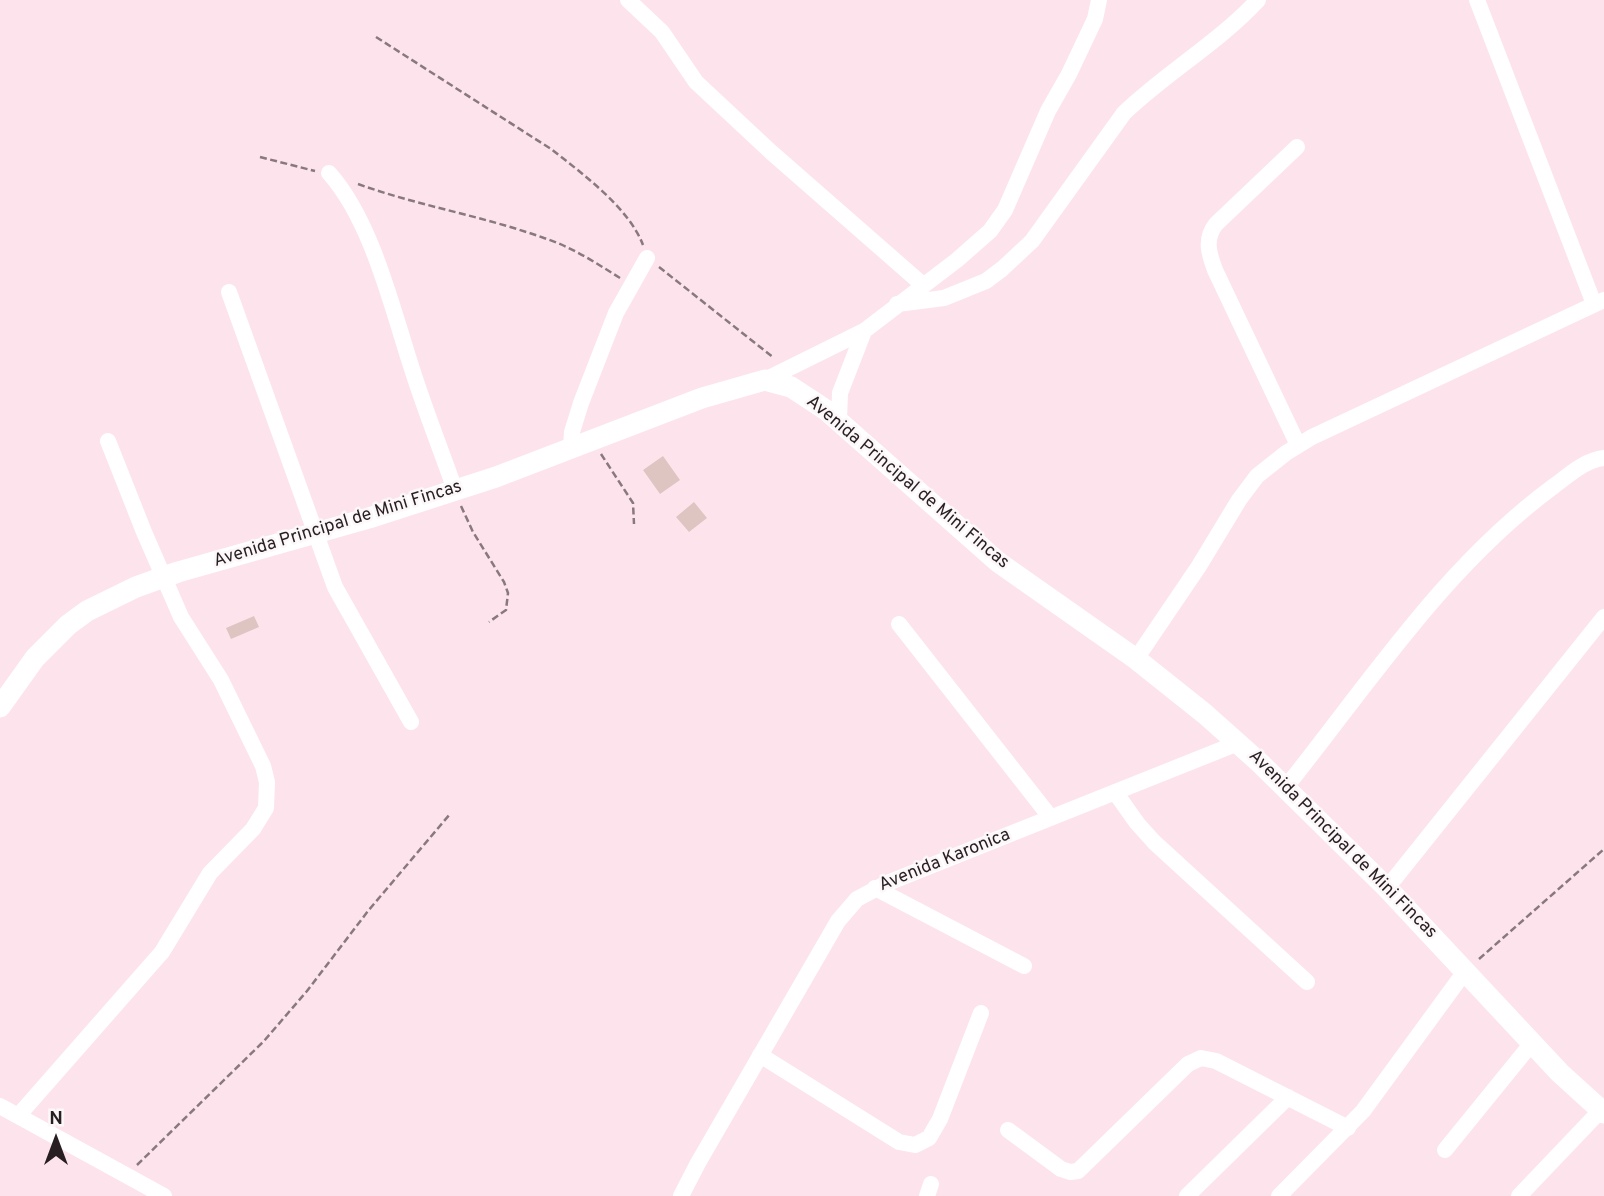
<!DOCTYPE html>
<html>
<head>
<meta charset="utf-8">
<style>
  body { margin:0 }
  #map { position:relative; width:1604px; height:1196px; overflow:hidden; background:#fde4ec; font-family:Overpass,sans-serif }
  canvas { display:block }
  .north { position:absolute; left:21px; top:1105px; width:70px; height:70px; -webkit-text-stroke:5px #fcf7f9; paint-order:stroke; rotate:0deg; font-size:19px; font-weight:700; line-height:28px; text-align:center; color:#281f22 }
  .north::after { content:''; display:block; margin:auto; width:24px; height:32px; background:#281f22; clip-path:polygon(50% 0,100% 100%,50% 72%,0 100%) }
</style>
</head>
<body>
<div id="map">
<canvas width="1604" height="1196"></canvas>
<div class="north">N</div>
</div>
<script>
const context = document.querySelector('canvas').getContext('2d');
context.lineJoin = 'round';
function fillPath(path, color) {
  context.fillStyle = color;
  context.fill(path, 'evenodd');
}
function stroke(path, color, width, dash) {
  context.strokeStyle = color;
  context.lineWidth = width;
  context.lineCap = dash ? 'butt' : 'round';
  context.setLineDash(dash || []);
  context.stroke(path);
}
function write(font, color, halo, rows, align = 'center') {
  context.font = font + ' Overpass,sans-serif';
  context.lineWidth = 5;
  context.setLineDash([]);
  context.textBaseline = 'middle';
  context.strokeStyle = halo;
  context.fillStyle = color;
  for (const [text, x, y, turn = 0] of rows) {
    context.save();
    context.translate(x, y);
    context.rotate((+turn || 0) * Math.PI / 180);
    context.textAlign = isNaN(turn) ? turn : align;
    if (halo) context.strokeText(text, 0, 0);
    context.fillText(text, 0, 0);
    context.restore();
  }
}
fillPath(new Path2D(`
  M663 456 680 480 660 494 643 470Z
  M694 502 707 518 689 532 676 517Z
  M254 616 259 627 231 639 226 628Z`), '#dec5c1');
stroke(new Path2D(`
  M376 37 551 149C583 174 629 208 643 245
  M260 157 315 171
  M358 184C419 206 483 216 544 238 572 247 596 263 620 278
  M659 267 774 358
  M601 454 633 503 634 524
  M461 506 473 532 504 582 508 593 506 610 489 622
  M1479 959 1604 849
  M137 1165 264 1041 307 991 368 911 450 814`), '#89797e', 2.5, [7, 3.5]);
stroke(new Path2D(`
  M628 0 662 32 696 82 771 152 923 285
  M1477 0 1594 304
  M1297 147 1216 224C1204 239 1209 254 1215 270L1298 445
  M329 173C372 221 392 308 412 369 425 410 441 450 455 490
  M229 292 335 587 411 722
  M897 304 944 298 986 281 1002 269 1032 241 1124 113C1167 72 1218 43 1258 0
  M765 380 864 331 957 260 990 231 1005 210 1048 111 1069 74 1095 19 1099 0
  M839 420 840 393 864 331
  M571 448 572 432 581 403 616 313 647 258
  M899 624 1051 818
  M1136 659 1199 566 1239 500 1257 476 1286 453 1312 437 1604 300
  M1286 787C1370 682 1445 566 1554 486 1569 475 1585 460 1604 458
  M1115 792 1137 823 1154 842 1307 982
  M875 888 1024 966
  M1387 888 1604 617
  M760 1055 899 1142 915 1145 929 1138 940 1119 981 1013
  M0 1106 164 1196
  M18 1116 162 952 210 873 253 829 266 808 267 782 263 766 221 680 181 617 144 532 108 441
  M1008 1130 1061 1169 1070 1172 1078 1171 1188 1064 1201 1058 1216 1061 1348 1128
  M1445 1150 1532 1043
  M681 1196 698 1163 838 921 857 899 885 884 1238 743
  M927 1196 931 1184
  M1187 1196 1288 1097
  M1279 1196 1363 1111 1466 970
  M1519 1196 1601 1110`), '#fff', 16);
stroke(new Path2D(`
  M0 707 35 658 68 625 87 611 136 587 178 572 369 518 496 477 702 398 765 380 791 387 826 410 998 562 1136 659 1205 714 1260 763 1387 888 1560 1073 1604 1113`), '#fff', 21);
write('18px', '#281f22', '#fcf7f9', [
  ["Avenida Principal de Mini Fincas",907,483,40],
  ["Avenida Principal de Mini Fincas",338,525,-17],
  ["Avenida Principal de Mini Fincas",1342,845,45],
  ["Avenida Karonica",945,861,-22]
]);
</script>
</body>
</html>
